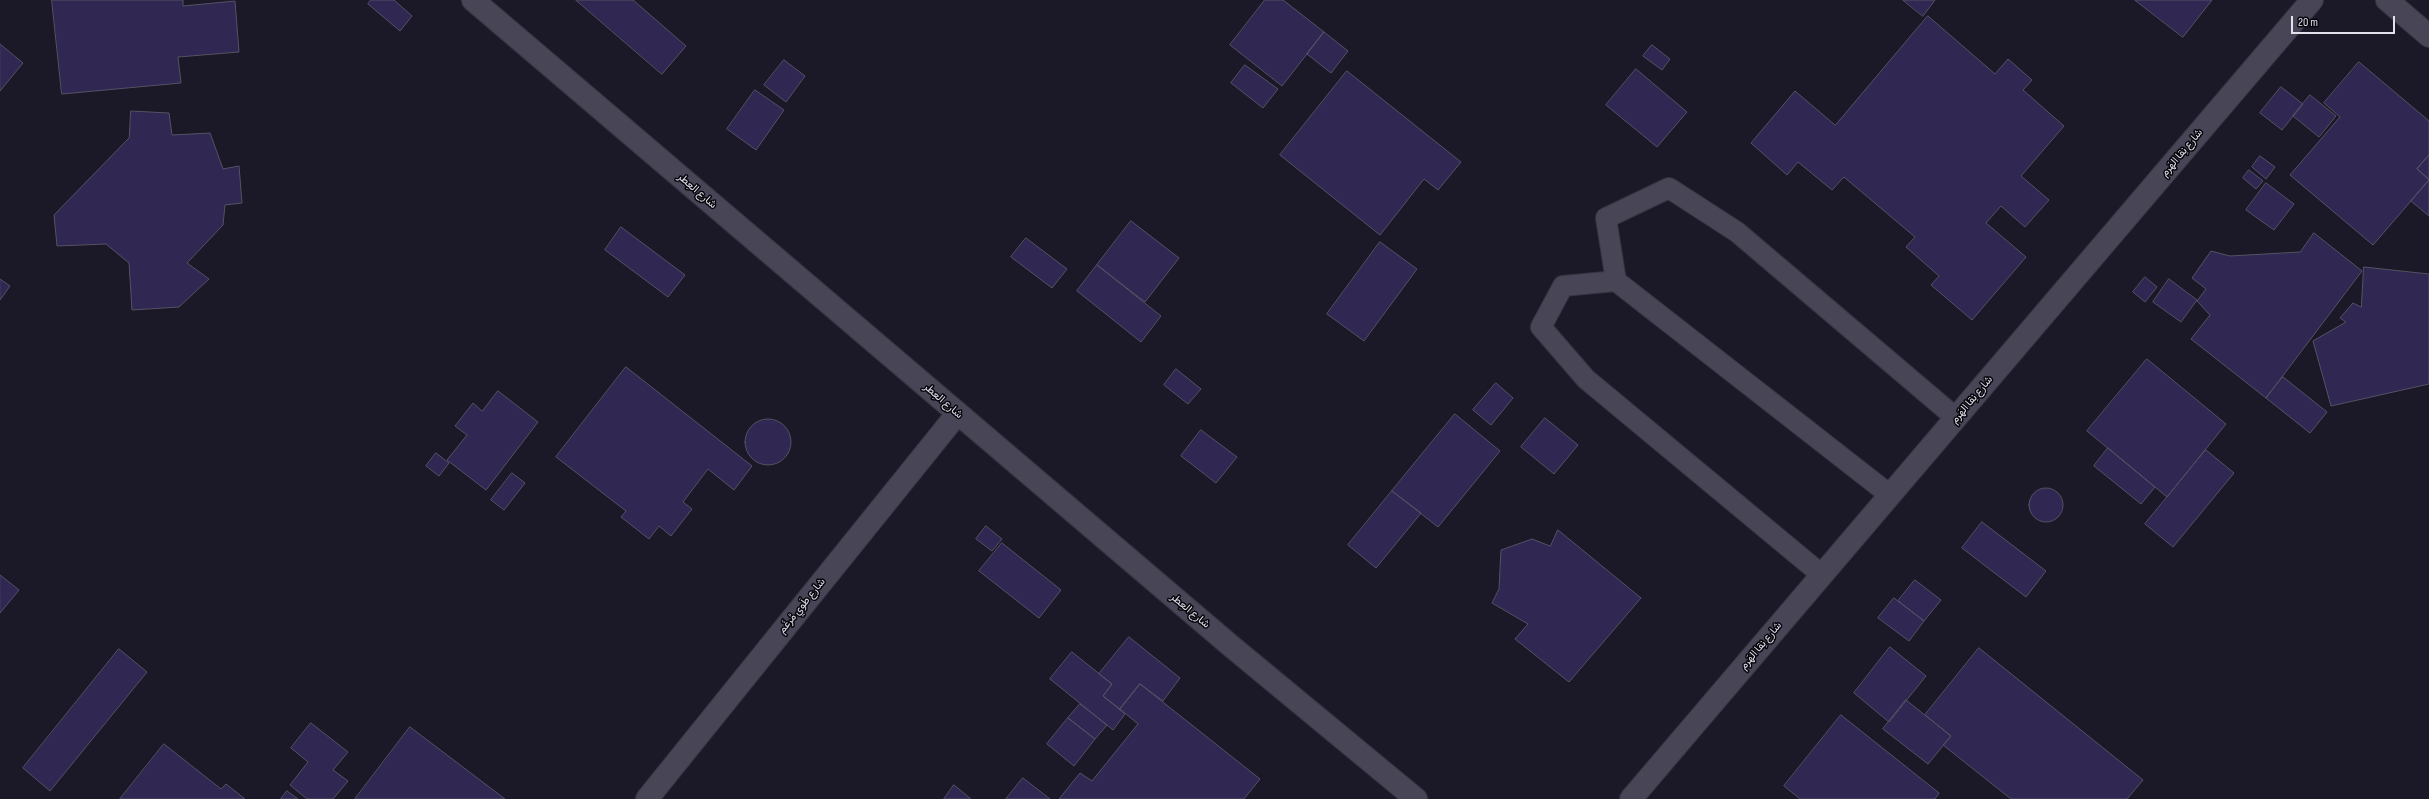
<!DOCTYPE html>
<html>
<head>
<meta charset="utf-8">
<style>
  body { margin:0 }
  #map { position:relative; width:2429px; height:799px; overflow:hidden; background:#1b1928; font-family:"Sofia Sans Condensed",sans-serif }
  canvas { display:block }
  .scale { position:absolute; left:2291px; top:16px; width:104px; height:18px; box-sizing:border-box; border:2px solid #e1e0eb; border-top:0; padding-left:5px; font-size:12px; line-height:14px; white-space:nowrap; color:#e1e0eb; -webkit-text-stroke:3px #06050b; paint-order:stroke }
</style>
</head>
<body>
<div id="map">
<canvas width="2429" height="799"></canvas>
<div class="scale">20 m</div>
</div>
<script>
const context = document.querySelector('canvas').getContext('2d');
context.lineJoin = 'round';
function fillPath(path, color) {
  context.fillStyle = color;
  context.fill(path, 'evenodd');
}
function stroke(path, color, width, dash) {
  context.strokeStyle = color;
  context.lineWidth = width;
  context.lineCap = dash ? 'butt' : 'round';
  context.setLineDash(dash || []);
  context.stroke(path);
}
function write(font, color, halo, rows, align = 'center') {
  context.font = font + ' "Sofia Sans Condensed",Vazirmatn,sans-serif';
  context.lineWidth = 3;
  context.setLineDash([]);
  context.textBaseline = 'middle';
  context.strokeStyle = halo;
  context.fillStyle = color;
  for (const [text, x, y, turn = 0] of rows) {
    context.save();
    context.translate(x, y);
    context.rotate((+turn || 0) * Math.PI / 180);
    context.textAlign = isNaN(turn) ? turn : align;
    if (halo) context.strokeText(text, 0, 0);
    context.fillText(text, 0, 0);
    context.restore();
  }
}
const building = new Path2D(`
  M52 0H183V6L235 1 239 52 178 57 181 83 62 94Z
  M371 0H394L412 16 400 31 368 4Z
  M576 0H633L686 46 662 74Z
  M1265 0H1283L1324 32 1282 86 1230 45Z
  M1903 0H1935L1923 16Z
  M2135 0H2212L2183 37Z
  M1928 16 1995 74 2008 59 2032 80 2023 90 2064 126 2021 176 2049 200 2025 227 2001 206 1986 223 2026 257 1972 320 1931 285 1939 276 1906 247 1915 237 1844 177 1832 190 1798 162 1787 175 1751 143 1795 91 1835 125Z
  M1324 32 1348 51 1331 73 1307 54Z
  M0 44 23 63 0 91Z
  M1652 45 1670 59 1662 70 1643 56Z
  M784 60 805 76 786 102 764 85Z
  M2359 62 2429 121V155L2417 169 2429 180 2373 245 2290 175 2340 117 2324 103Z
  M1245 65 1278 89 1263 108 1231 83Z
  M1636 69 1687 112 1657 147 1606 105Z
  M1347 71 1461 162 1438 190 1424 179 1380 235 1280 155Z
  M2281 87 2303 104 2282 130 2260 113Z
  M755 90 784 110 756 150 727 129Z
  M2310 95 2336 116 2319 137 2293 116Z
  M131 111 169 113 172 135 210 133 223 169 239 166 242 203 225 205 223 225 187 263 209 279 179 307 132 310 129 263 106 244 57 246 54 215 129 138Z
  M2429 155V179L2417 169Z
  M2260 156 2275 167 2266 179 2252 167Z
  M2249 170 2263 181 2256 189 2243 178Z
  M2429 180V216L2411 201Z
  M2266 183 2294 204 2274 230 2246 210Z
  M1131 221 1179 258 1145 302 1097 265Z
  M621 227 685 275 668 297 605 250Z
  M2314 233 2362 271 2266 398 2191 339 2210 315 2197 301 2206 289 2192 278 2211 251 2230 256 2300 252Z
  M1026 238 1067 269 1052 288 1011 257Z
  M1380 242 1417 269 1364 341 1327 314Z
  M1097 265 1161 316 1141 342 1077 291Z
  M2364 267 2429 274V384L2331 406 2313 341 2346 322 2340 318 2353 303 2361 307Z
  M2145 277 2157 287 2145 302 2133 292Z
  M0 279 10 286 0 300Z
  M2169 279 2197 300 2181 322 2153 302Z
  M2147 359 2226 424 2167 497 2087 431Z
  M626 367 752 466 734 490 708 469 683 502 692 509 671 536 659 526 649 539 621 517 626 511 556 457Z
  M1176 369 1201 389 1188 404 1164 385Z
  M2283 377 2327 412 2310 433 2266 398Z
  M1496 383 1513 398 1491 425 1473 410Z
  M498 391 538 422 486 490 447 460 467 435 455 426 473 403 482 411Z
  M1455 414 1500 451 1438 527 1392 491Z
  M1545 418 1578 445 1554 474 1521 447Z
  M745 442a23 23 0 1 1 46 0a23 23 0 1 1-46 0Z
  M1201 430 1237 457 1216 483 1181 456Z
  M2108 448 2155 487 2141 504 2094 466Z
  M2206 450 2234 473 2173 547 2145 524Z
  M436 453 449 463 439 476 426 466Z
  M512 473 525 483 504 510 491 500Z
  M2029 505a17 17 0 1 1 34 0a17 17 0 1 1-34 0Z
  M1392 491 1421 513 1376 568 1348 545Z
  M1982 522 2046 571 2026 597 1962 548Z
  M986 526 1002 539 992 551 976 539Z
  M1558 530 1641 598 1569 682 1515 639 1528 624 1492 603 1499 589 1501 550 1532 539 1550 546Z
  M1002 543 1061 590 1039 618 979 571Z
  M0 575 19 590 0 613Z
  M1915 580 1941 600 1924 621 1898 601Z
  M1894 598 1924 621 1909 641 1878 618Z
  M1129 637 1180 678 1163 701 1140 684 1120 709 1103 696 1112 684 1099 674Z
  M1890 647 1926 676 1889 722 1854 693Z
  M1979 648 2143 780 2127 799H2011L1943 745 1951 736 1925 715Z
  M119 649 147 672 50 791 23 768Z
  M1072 652 1112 684 1103 696 1125 714 1113 730 1050 679Z
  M1140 684 1260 779 1244 799H1059L1080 773 1092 781 1138 724 1120 709Z
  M1906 700 1951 736 1928 764 1883 729Z
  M1080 704 1107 725 1095 739 1068 718Z
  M1841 715 1939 793 1935 799H1800L1784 786Z
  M1068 718 1095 739 1074 766 1047 744Z
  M311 723 348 752 333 770 348 781 333 799H307L290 785 308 762 291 748Z
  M410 727 505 799H355Z
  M164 744 221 789 226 784 245 799H120Z
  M1023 778 1050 799H1006Z
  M954 785 971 799H944Z
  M287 791 298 799H281Z`);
fillPath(building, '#302752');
stroke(building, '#555264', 1);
const service = new Path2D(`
  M1616 281 1606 218 1669 188 1737 232 1956 418
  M1822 575 1586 379 1541 327 1563 286 1616 281 1890 495`);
const minor = new Path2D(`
  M473 0 1231 646 1416 799
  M2387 0 2429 36
  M647 799 958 413
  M1631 799 2312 0`);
stroke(service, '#363440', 22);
stroke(minor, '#363440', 24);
stroke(service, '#474556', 20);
stroke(minor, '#474556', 22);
write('11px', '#e1e0eb', '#06050b', [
  ["شارع نِقا الهَرم",2182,153,-50],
  ["شارع العِطر",697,191,41],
  ["شارع نِقا الهَرم",1972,400,-50],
  ["شارع العِطر",943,401,41],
  ["شارع طَوي مُرغَم",802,606,-51],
  ["شارع العِطر",1190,611,40],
  ["شارع نِقا الهَرم",1761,646,-50]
]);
</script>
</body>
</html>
